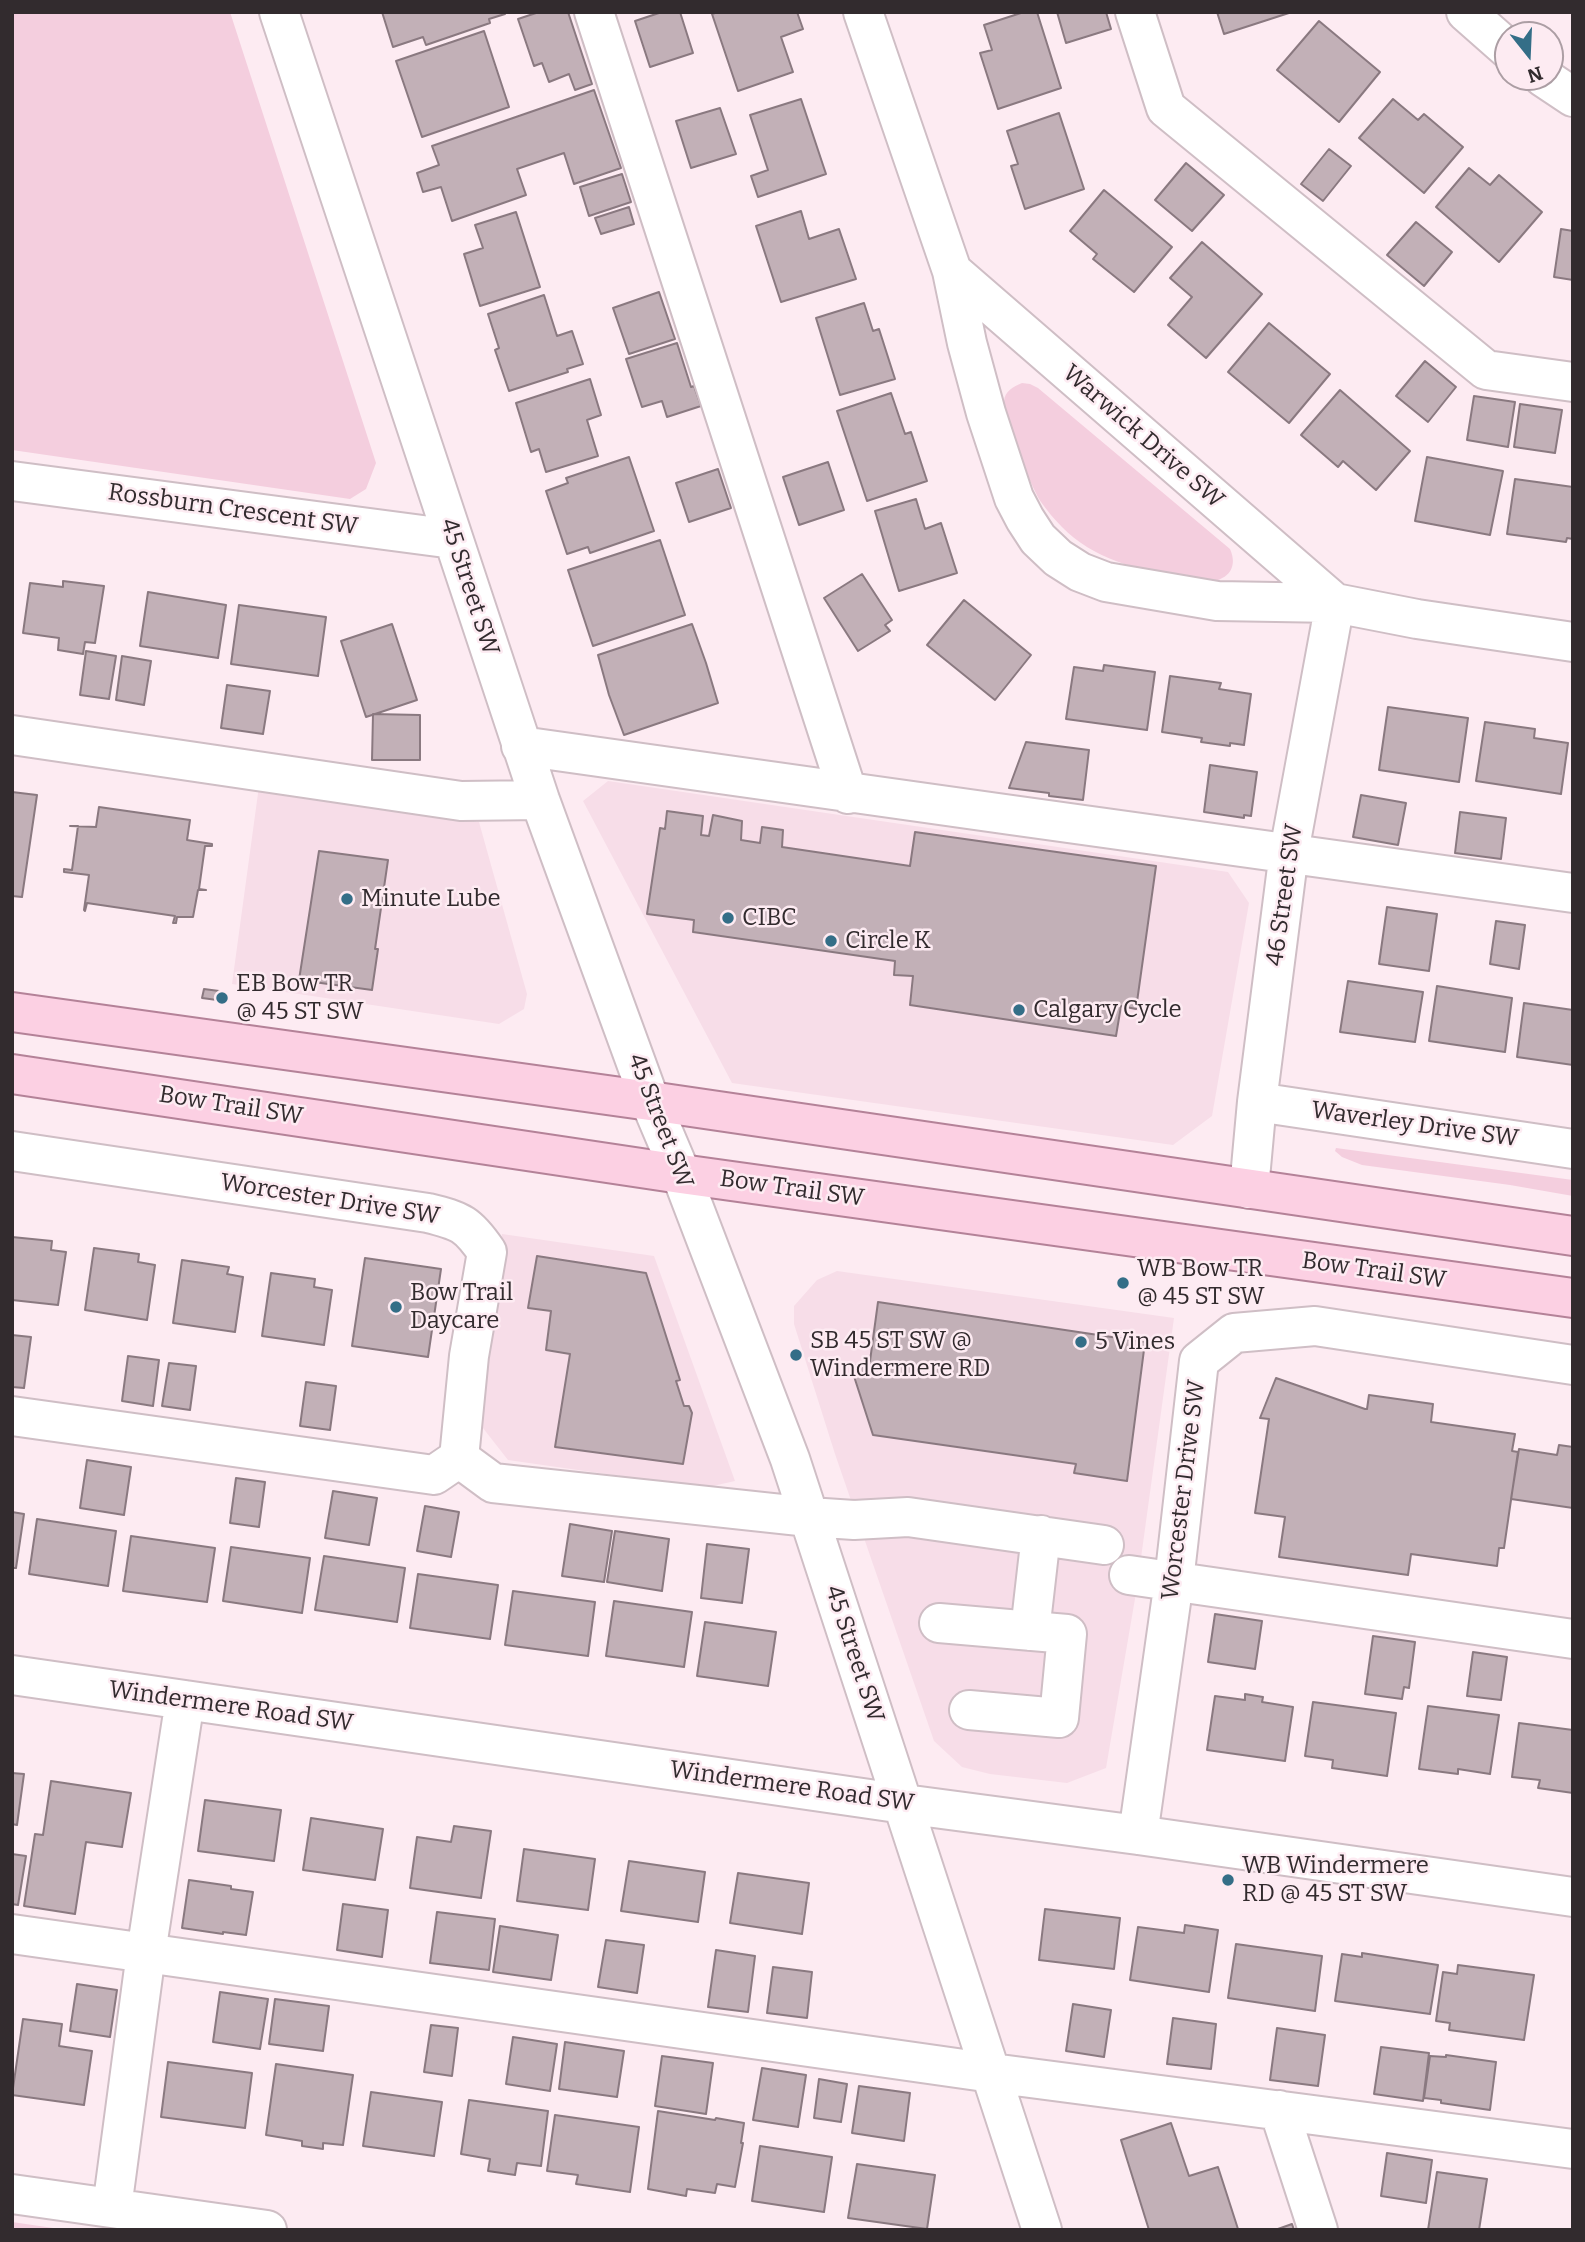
<!DOCTYPE html>
<html>
<head>
<meta charset="utf-8">
<style>
  body { margin:0 }
  #map { position:relative; width:1585px; height:2242px; overflow:hidden; background:#fdebf2; font-family:Bitter,serif }
  canvas { display:block }
  .frame { position:absolute; inset:0; border:14px solid #322b2e; pointer-events:none }
  .north { position:absolute; left:1494px; top:21px; width:70px; height:70px; box-sizing:border-box; background:#fdebf2; border:2px solid #ac9ea4; border-radius:50%; rotate:162deg; font-size:19px; font-weight:700; line-height:28px; text-align:center; color:#322b2e }
  .north::after { content:''; display:block; margin:auto; width:24px; height:32px; background:#346e87; clip-path:polygon(50% 0,100% 100%,50% 72%,0 100%) }
</style>
</head>
<body>
<div id="map">
<canvas width="1585" height="2242"></canvas>
<div class="frame"></div>
<div class="north">N</div>
</div>
<script>
const context = document.querySelector('canvas').getContext('2d');
context.lineJoin = 'round';
function fillPath(path, color) {
  context.fillStyle = color;
  context.fill(path, 'evenodd');
}
function stroke(path, color, width, dash) {
  context.strokeStyle = color;
  context.lineWidth = width;
  context.lineCap = dash ? 'butt' : 'round';
  context.setLineDash(dash || []);
  context.stroke(path);
}
function write(font, color, halo, rows, align = 'center') {
  context.font = font + ' Bitter,serif';
  context.lineWidth = 5;
  context.setLineDash([]);
  context.textBaseline = 'middle';
  context.strokeStyle = halo;
  context.fillStyle = color;
  for (const [text, x, y, turn = 0] of rows) {
    context.save();
    context.translate(x, y);
    context.rotate((+turn || 0) * Math.PI / 180);
    context.textAlign = isNaN(turn) ? turn : align;
    if (halo) context.strokeText(text, 0, 0);
    context.fillText(text, 0, 0);
    context.restore();
  }
}
fillPath(new Path2D(`
  M608 781 1228 872 1249 903 1212 1116 1173 1145 732 1083 583 801Z
  M259 786 479 822 527 994 524 1009 499 1024 232 984Z
  M502 1234 654 1256 735 1481 704 1488 508 1460 479 1423Z
  M837 1271 1174 1318 1137 1587 1106 1768 1067 1783 990 1774 962 1767 934 1741 835 1454 794 1324V1306L817 1280Z`), '#f7dde8');
fillPath(new Path2D(`
  M12 12H230L376 463 366 489 350 499 12 450Z
  M1022 383 1030 384 1038 388 1230 549C1238 567 1229 579 1210 582 1168 574 1124 570 1087 547 1069 536 1053 519 1041 502 1031 486 1002 418 1004 401 1005 391 1013 387 1022 383Z
  M1336 1148 1573 1180V1196L1510 1185 1362 1165 1342 1157 1335 1151Z
  M12 2222 67 2230H12Z`), '#f4cede');
const building = new Path2D(`
  M382 12H504L505 14 489 19 490 23 426 45 423 37 393 47Z
  M539 12H568L592 84 575 90 569 74 549 82 542 63 534 66 518 19Z
  M662 12H680L693 53 650 67 635 21Z
  M718 12H797L803 29 781 37 793 72 738 91 712 14Z
  M1024 12H1037L1061 88 998 109 980 53 992 50 984 25Z
  M1057 12H1106L1111 29 1066 43Z
  M1217 12H1292L1224 34Z
  M1319 21 1380 72 1339 122 1277 70Z
  M484 31 509 107 422 137 396 61Z
  M594 90 621 168 574 184 564 153 517 169 526 195 452 221 441 187 423 192 417 173 439 165 432 146Z
  M801 99 826 174 758 197 751 176 768 170 750 115Z
  M1393 99 1418 120 1424 114 1463 147 1424 193 1359 138Z
  M720 108 736 154 691 168 676 121Z
  M1059 113 1084 189 1025 209 1011 166 1018 164 1007 131Z
  M1329 149 1351 166 1323 201 1301 184Z
  M1186 163 1224 195 1192 231 1155 200Z
  M1469 168 1490 185 1499 175 1542 212 1499 262 1436 207Z
  M622 174 631 202 589 216 580 187Z
  M1104 190 1172 247 1134 292 1093 259 1097 254 1070 231Z
  M629 207 634 224 601 234 595 218Z
  M801 211 809 239 839 229 856 279 781 302 756 226Z
  M516 212 540 287 480 306 464 254 483 248 475 225Z
  M1416 222 1452 252 1424 286 1387 255Z
  M1561 229 1573 231V280L1554 277Z
  M1202 242 1262 294 1206 358 1168 325 1192 297 1170 278Z
  M659 292 675 339 629 354 613 308Z
  M544 295 557 336 572 331 583 364 567 369 568 372 509 391 495 350 499 348 488 314Z
  M864 303 873 331 879 329 895 379 840 395 816 318Z
  M1269 323 1330 374 1289 423 1228 372Z
  M677 343 691 387 694 386 701 406 667 417 662 401 642 407 626 359Z
  M1425 361 1456 387 1428 422 1396 396Z
  M590 379 601 415 587 420 598 456 546 472 539 449 531 452 516 403Z
  M1340 390 1410 451 1376 490 1343 461 1338 467 1301 435Z
  M891 393 905 434 911 432 927 481 867 501 837 411Z
  M1474 396 1515 402 1508 447 1467 440Z
  M1520 404 1562 410 1555 453 1514 447Z
  M629 457 654 531 590 553 588 547 567 554 546 491 568 483 566 478Z
  M1427 457 1503 471 1490 535 1415 521Z
  M828 462 844 510 799 525 783 477Z
  M718 469 731 508 689 522 676 483Z
  M1515 479 1573 487V539L1567 538 1566 542 1507 534Z
  M916 499 925 529 941 523 957 573 899 591 875 511Z
  M660 540 685 615 593 646 568 570Z
  M862 574 892 620 885 625 890 631 858 651 824 598Z
  M63 581 104 586 95 643 85 642 83 654 58 650 59 638 23 633 30 583 63 587Z
  M148 592 226 605 218 658 140 646Z
  M964 600 1031 655 995 700 927 645Z
  M239 605 326 617 318 676 231 664Z
  M392 624 417 700 366 717 341 641Z
  M692 624 706 663 718 703 624 735 609 695 598 655Z
  M86 651 116 656 109 699 80 695Z
  M122 656 151 661 144 705 116 700Z
  M1104 665 1155 672 1147 730 1066 719 1074 667 1103 671Z
  M1170 676 1221 683 1219 689 1251 694 1244 745 1230 743V746L1201 742 1202 738 1162 732Z
  M227 685 270 691 263 734 221 728Z
  M1388 707 1468 718 1459 782 1379 770Z
  M373 714 420 715V760H372Z
  M1485 722 1535 729 1534 738 1568 743 1561 794 1476 781Z
  M1026 742 1089 750 1083 800 1049 796V793L1009 788Z
  M1210 765 1257 772 1251 816 1244 815V818L1204 812Z
  M12 792 37 795 22 897 12 896Z
  M1361 795 1406 803 1398 845 1353 837Z
  M99 807 190 820 187 840 212 844V846H205L199 889 206 890H198L193 917H177L176 923H173L175 916 87 903 85 911 84 910 89 875 64 872V869L72 870 78 826H70L96 827Z
  M667 811 703 816 701 835 709 836 713 815 742 821 741 840 760 843 762 827 783 830 782 847 910 866 915 832 1156 866 1136 1009 1121 1006 1116 1036 910 1005 913 976 894 975 895 961 693 932 694 920 647 914 660 828 665 829Z
  M1460 812 1506 818 1501 859 1455 853Z
  M319 851 388 860 375 949H378L372 990 299 980Z
  M1387 907 1437 914 1429 971 1379 964Z
  M1496 921 1525 925 1519 969 1490 964Z
  M1348 981 1423 992 1415 1042 1340 1032Z
  M1437 986 1512 998 1505 1052 1429 1041Z
  M204 989 219 991 217 1000 202 998Z
  M1524 1003 1573 1010V1065L1517 1057Z
  M12 1237 52 1241 51 1250 66 1252 58 1305 12 1300Z
  M94 1248 139 1254 138 1262 155 1265 147 1320 85 1310Z
  M537 1256 646 1273 680 1380 676 1381 684 1406H689L692 1413 683 1464 555 1447 570 1354 546 1350 551 1311 528 1308Z
  M365 1258 441 1269 428 1357 352 1346Z
  M182 1260 229 1267 227 1274 243 1277 235 1332 173 1323Z
  M271 1273 315 1279 314 1287 332 1290 324 1345 262 1336Z
  M878 1302 1145 1342 1127 1481 1074 1473 1076 1464 873 1435 851 1367 870 1361Z
  M12 1335 31 1337 24 1388 12 1387Z
  M128 1356 159 1360 153 1406 122 1401Z
  M169 1363 196 1366 190 1410 162 1406Z
  M1276 1378 1365 1409H1367L1369 1395 1433 1404 1431 1422 1515 1434 1512 1451 1518 1452 1504 1548H1499L1497 1566 1411 1554 1408 1575 1279 1557 1285 1517 1255 1513 1269 1419 1260 1418Z
  M306 1382 336 1386 330 1430 300 1426Z
  M1559 1445 1573 1447V1508L1511 1499 1519 1449 1557 1455Z
  M87 1460 131 1467 124 1515 80 1508Z
  M236 1478 265 1482 259 1527 230 1523Z
  M333 1491 377 1498 369 1545 325 1538Z
  M425 1506 459 1512 451 1557 417 1551Z
  M12 1512 24 1514 16 1568H12Z
  M37 1519 116 1531 108 1586 29 1574Z
  M570 1524 612 1531 604 1582 562 1576Z
  M615 1531 669 1539 662 1591 607 1582Z
  M131 1536 215 1548 207 1602 123 1591Z
  M707 1544 749 1549 742 1603 701 1598Z
  M231 1547 310 1558 302 1613 223 1601Z
  M324 1556 405 1568 397 1622 315 1610Z
  M418 1574 498 1585 490 1639 410 1628Z
  M513 1591 595 1602 588 1656 505 1645Z
  M614 1601 692 1612 684 1667 606 1656Z
  M1215 1614 1262 1621 1255 1669 1208 1662Z
  M705 1622 776 1632 768 1686 697 1676Z
  M1373 1636 1415 1642 1409 1688 1404 1687 1402 1699 1365 1694Z
  M1473 1652 1507 1657 1501 1700 1467 1696Z
  M1245 1694 1263 1697 1262 1702 1293 1707 1285 1761 1207 1750 1215 1696 1245 1700Z
  M1313 1702 1396 1713 1387 1776 1332 1768 1333 1760 1305 1756Z
  M1428 1706 1499 1715 1490 1774 1458 1769V1774L1419 1769Z
  M1519 1723 1573 1730V1793L1538 1788 1540 1780 1512 1777Z
  M12 1773 24 1774 17 1825 12 1824Z
  M51 1781 131 1793 122 1847 86 1842 75 1914 24 1906 35 1834 43 1835Z
  M205 1800 281 1810 274 1861 198 1851Z
  M311 1818 383 1829 375 1880 303 1870Z
  M454 1826 491 1831 481 1898 410 1888 417 1837 451 1842Z
  M524 1849 595 1859 588 1910 517 1901Z
  M12 1854 26 1856 18 1905 12 1904Z
  M629 1861 705 1872 698 1922 621 1911Z
  M738 1873 809 1883 802 1934 730 1923Z
  M189 1880 231 1886V1889L253 1892 246 1935 223 1932V1934L182 1928Z
  M343 1904 388 1910 382 1957 337 1950Z
  M1045 1909 1120 1918 1114 1969 1039 1960Z
  M437 1912 495 1919 489 1970 430 1963Z
  M1185 1925 1218 1930 1209 1992 1130 1980 1138 1927 1184 1933Z
  M500 1926 558 1935 551 1980 493 1972Z
  M606 1940 644 1945 637 1993 598 1987Z
  M1236 1944 1322 1956 1315 2011 1228 1998Z
  M716 1950 755 1956 748 2012 708 2007Z
  M1362 1953 1438 1965 1430 2014 1335 2001 1342 1954 1362 1957Z
  M1458 1965 1534 1975 1524 2040 1449 2030 1450 2023 1436 2021 1443 1972 1457 1974Z
  M773 1967 812 1972 807 2018 767 2013Z
  M77 1984 117 1990 110 2037 70 2031Z
  M220 1992 268 1999 260 2049 213 2042Z
  M275 1999 329 2006 323 2051 269 2044Z
  M1073 2004 1111 2010 1104 2057 1066 2051Z
  M1173 2018 1216 2024 1211 2069 1167 2064Z
  M23 2019 62 2024 59 2046 92 2051 84 2105 12 2095Z
  M431 2025 458 2028 452 2076 424 2072Z
  M1277 2028 1325 2035 1318 2086 1270 2080Z
  M513 2037 557 2044 550 2091 506 2084Z
  M565 2042 624 2051 617 2097 559 2089Z
  M1381 2047 1429 2053 1423 2101 1374 2094Z
  M1446 2055 1496 2062 1490 2110 1441 2103V2100L1424 2098 1430 2056 1446 2057Z
  M662 2056 713 2063 706 2114 655 2106Z
  M168 2062 252 2073 245 2128 161 2117Z
  M276 2064 353 2075 343 2145 323 2143V2149L302 2146V2141L266 2135Z
  M762 2068 806 2075 798 2127 753 2120Z
  M819 2079 847 2084 841 2122 814 2118Z
  M859 2086 910 2093 904 2141 852 2133Z
  M371 2092 442 2102 434 2156 363 2146Z
  M469 2100 548 2111 541 2166 517 2163 515 2175 488 2171 490 2159 461 2154Z
  M658 2111 715 2120 716 2118 744 2123 741 2143H743L735 2187 717 2184 715 2193 687 2189 686 2196 648 2189Z
  M555 2115 639 2127 630 2192 576 2184 578 2175 547 2171Z
  M1171 2123 1189 2176 1218 2167 1238 2229 1149 2230 1121 2140Z
  M760 2146 832 2157 824 2212 752 2201Z
  M1387 2153 1432 2160 1426 2203 1381 2196Z
  M857 2164 935 2175 927 2229 848 2218Z
  M1437 2172 1487 2179 1479 2230H1428Z
  M1292 2224 1294 2230H1275Z`);
fillPath(building, '#c2b0b7');
stroke(building, '#8a7980', 2);
const minor = new Path2D(`
  M279 12 540 800 650 1101 681 1174 790 1459 1042 2230
  M594 12 848 794
  M863 12 952 271 967 343 986 413 1014 498 1025 519 1038 539 1058 558 1080 572 1106 582 1217 601 1335 603 1417 619 1573 642
  M1135 12 1166 108 1486 370 1573 382
  M1466 12 1508 49
  M1543 77 1573 97
  M952 271 1335 603
  M12 481 453 539
  M12 735 461 801 540 800
  M521 746C871 798 1223 842 1573 893
  M1257 1102 1573 1149
  M12 1151 428 1213C461 1221 468 1224 487 1252L469 1356 459 1458 493 1483 809 1517 854 1520 908 1517 1104 1545
  M1249 1189 1257 1102 1289 852 1335 603
  M12 1416 434 1475 459 1458
  M1129 1575 1573 1639
  M939 1623 1067 1634 1059 1718 969 1710
  M1030 1631 1041 1535
  M12 1675 904 1804 1138 1835 1573 1897
  M1138 1835 1174 1581 1199 1361 1234 1333 1315 1326 1573 1365
  M12 1934 992 2073 1573 2149
  M1279 2110 1318 2230
  M12 2194 267 2230
  M112 2208 146 1953 185 1700`);
const major = new Path2D(`
  M12 1012 650 1101 1573 1236
  M12 1074 681 1174 1573 1298`);
stroke(minor, '#cfbec5', 42);
stroke(major, '#b48298', 42);
stroke(minor, '#fff', 38);
stroke(major, '#fcd0e3', 38);
for (const [x, y, r, color] of [
  [347,899,7,"#346e87"],
  [728,918,7,"#346e87"],
  [831,941,7,"#346e87"],
  [222,998,7,"#346e87"],
  [1019,1010,7,"#346e87"],
  [1123,1283,7,"#346e87"],
  [396,1307,7,"#346e87"],
  [1081,1342,7,"#346e87"],
  [796,1355,7,"#346e87"],
  [1228,1880,7,"#346e87"]
]) {
  const dot = new Path2D();
  dot.arc(x, y, r, 0, 2 * Math.PI);
  context.fillStyle = color;
  context.fill(dot);
  stroke(dot, '#fdebf2', 2.5);
}
write('24px', '#322b2e', '#fdebf2', [
  ["Warwick Drive SW",1143,437,41],
  ["Rossburn Crescent SW",233,510,8],
  ["45 Street SW",469,587,72],
  ["46 Street SW",1285,895,-82],
  ["Bow Trail SW",231,1106,9],
  ["45 Street SW",660,1121,69],
  ["Waverley Drive SW",1415,1125,8],
  ["Bow Trail SW",792,1189,8],
  ["Worcester Drive SW",330,1200,9],
  ["Bow Trail SW",1374,1271,8],
  ["Worcester Drive SW",1184,1490,-83],
  ["45 Street SW",854,1654,72],
  ["Windermere Road SW",231,1707,8],
  ["Windermere Road SW",792,1787,8]
]);
write('24px', '#322b2e', '#fdebf2', [
  ["Minute Lube",361,899],
  ["CIBC",742,918],
  ["Circle K",845,941],
  ["EB Bow TR",236,984],
  ["@ 45 ST SW",236,1012],
  ["Calgary Cycle",1033,1010],
  ["WB Bow TR",1137,1269],
  ["@ 45 ST SW",1137,1297],
  ["Bow Trail",410,1293],
  ["Daycare",410,1321],
  ["SB 45 ST SW @",810,1341],
  ["Windermere RD",810,1369],
  ["5 Vines",1095,1342],
  ["WB Windermere",1242,1866],
  ["RD @ 45 ST SW",1242,1894]
], 'left');
</script>
</body>
</html>
